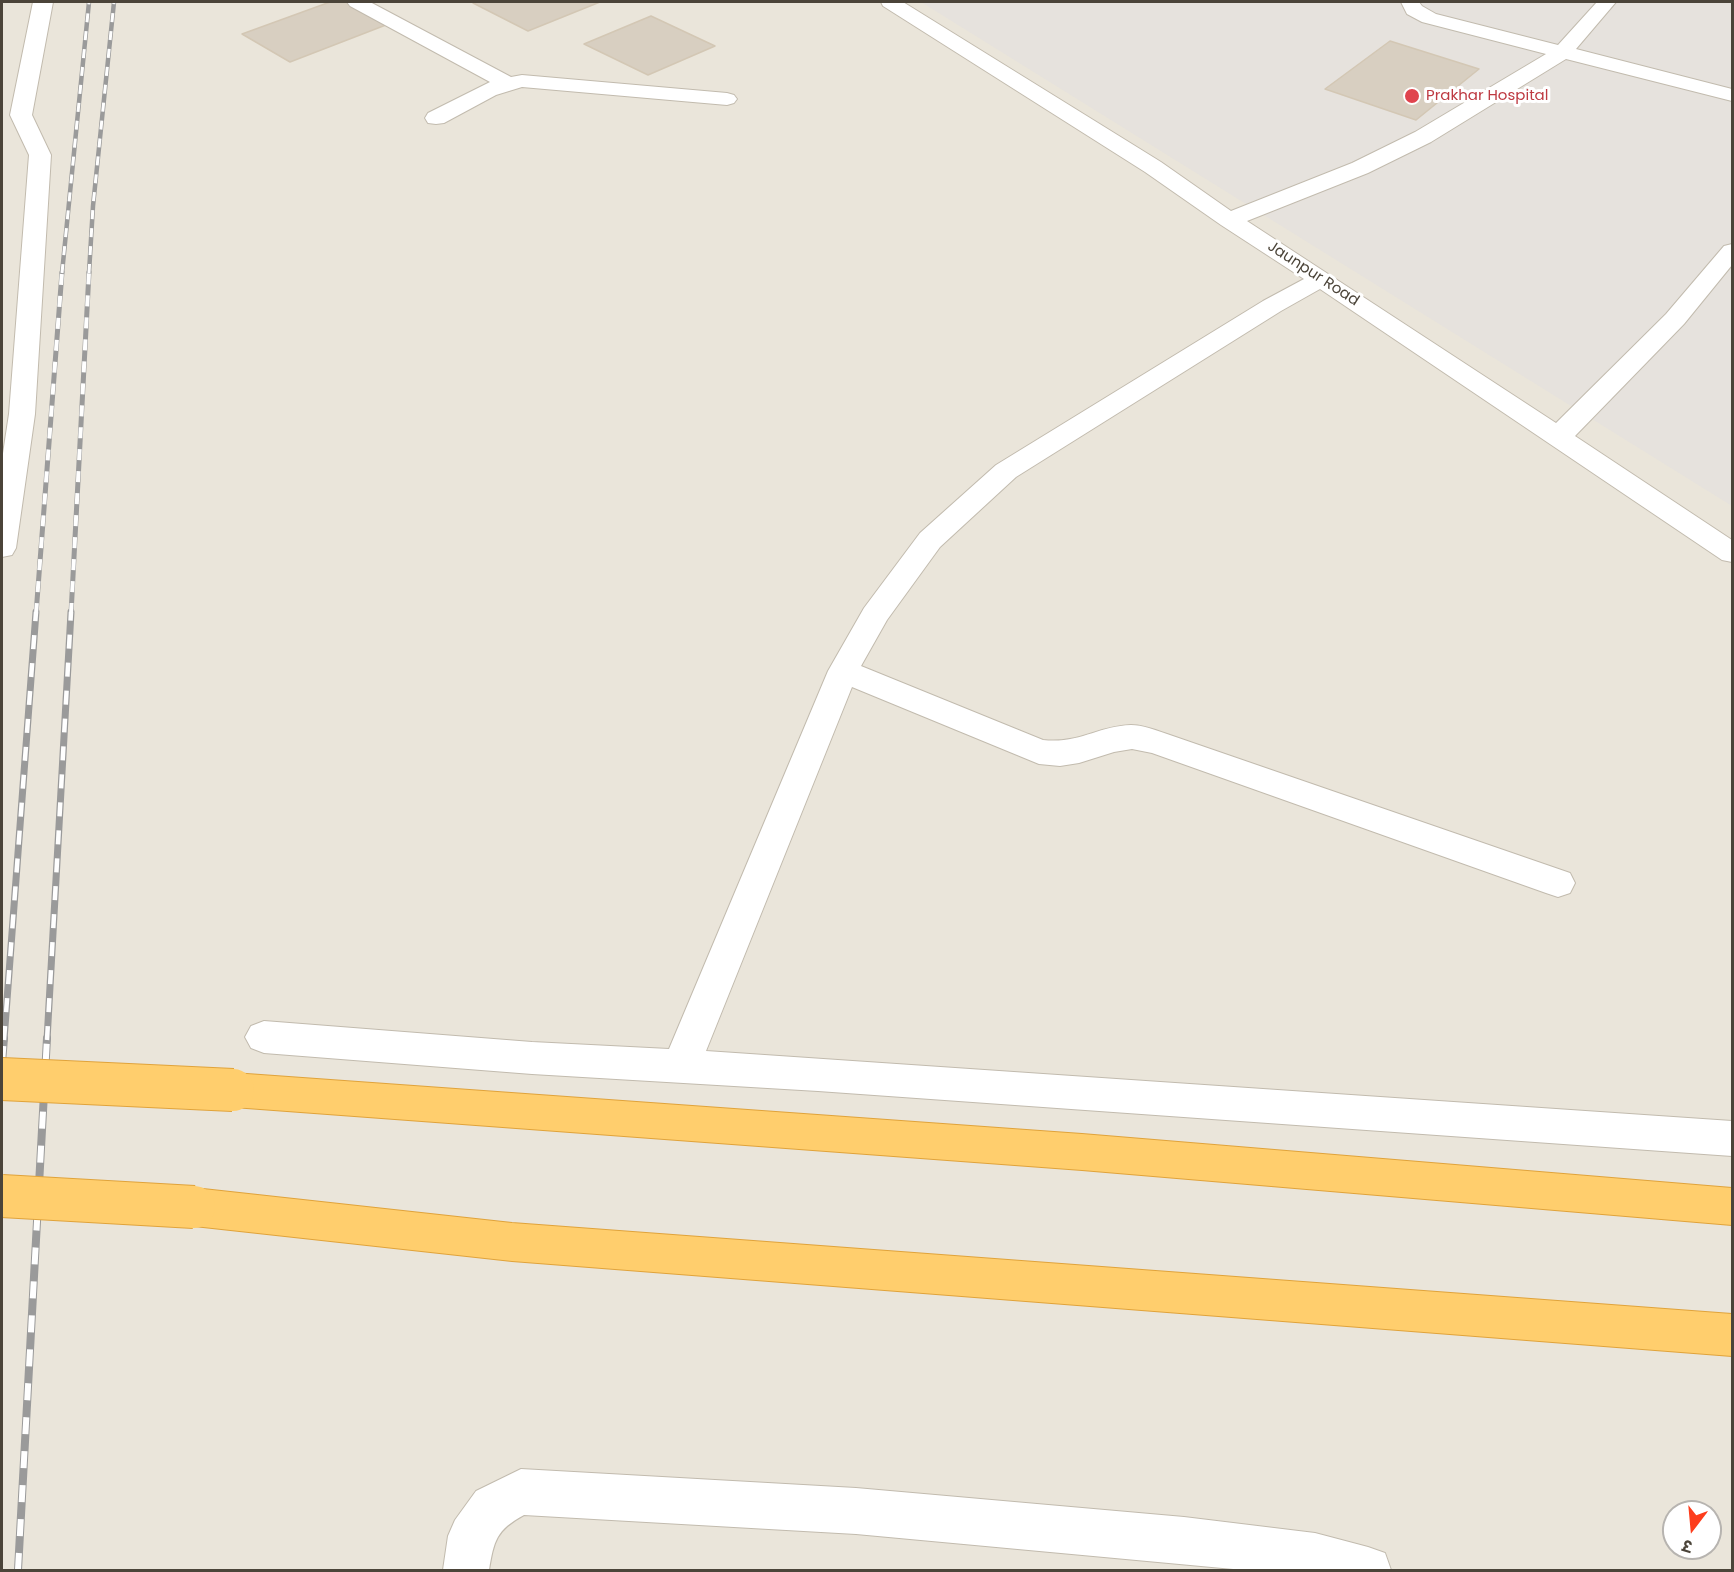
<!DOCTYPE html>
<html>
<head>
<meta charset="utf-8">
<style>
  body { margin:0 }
  #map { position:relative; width:1734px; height:1572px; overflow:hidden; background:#f6f3ec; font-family:Poppins,"Noto Sans Devanagari",sans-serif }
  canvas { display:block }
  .frame { position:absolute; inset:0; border:3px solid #4b4439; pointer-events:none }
  .north { position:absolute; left:1662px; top:1500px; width:60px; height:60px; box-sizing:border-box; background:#fff; border:2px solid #b7b4b0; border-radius:50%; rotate:196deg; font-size:16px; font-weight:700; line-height:24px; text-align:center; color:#4b4439 }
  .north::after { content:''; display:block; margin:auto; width:21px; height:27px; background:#fd3d1c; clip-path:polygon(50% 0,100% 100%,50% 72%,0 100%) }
</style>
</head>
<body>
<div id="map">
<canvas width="1734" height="1572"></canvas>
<div class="frame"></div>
<div class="north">उ</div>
</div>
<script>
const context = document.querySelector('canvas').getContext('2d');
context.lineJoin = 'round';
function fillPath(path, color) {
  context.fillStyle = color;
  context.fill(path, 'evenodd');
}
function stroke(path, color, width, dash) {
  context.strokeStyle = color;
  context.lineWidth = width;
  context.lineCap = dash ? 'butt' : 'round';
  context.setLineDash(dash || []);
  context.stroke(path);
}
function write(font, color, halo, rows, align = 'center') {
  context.font = font + ' Poppins,sans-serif';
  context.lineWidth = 6;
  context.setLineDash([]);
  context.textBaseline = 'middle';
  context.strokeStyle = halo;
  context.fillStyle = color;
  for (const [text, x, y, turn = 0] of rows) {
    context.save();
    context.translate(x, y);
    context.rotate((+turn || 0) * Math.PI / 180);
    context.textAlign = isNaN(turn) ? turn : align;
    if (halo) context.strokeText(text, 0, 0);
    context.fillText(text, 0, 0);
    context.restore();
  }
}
fillPath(new Path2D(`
  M2 2H1732V1570H2ZM1674 1512H1710V1548H1674Z`), '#eae5da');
fillPath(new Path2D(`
  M921 2H1732V506Z`), '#e6e2dd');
const building = new Path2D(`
  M330 2H349L391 23 290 62 242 34Z
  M478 2H600L528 31 473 3Z
  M651 16 715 46 648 75 584 44Z
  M1390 41 1479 69 1416 120 1325 89Z`);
fillPath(building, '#d8cfc1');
stroke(building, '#d3c7b4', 1.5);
const minor = new Path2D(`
  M33 2H53L32 115 51 155 35 414 16 548 12 555 2 557V460L9 414 29 155 10 115Z
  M347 2H370L511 77 522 75 727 93 734 95 737 99 734 103 727 105 522 87 496 95 444 123 436 124 428 123 425 118 428 113 490 82 350 6Z
  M881 2H903L1161 162 1231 211 1352 163 1415 132 1546 54 1422 22 1407 14 1401 2H1419L1422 6 1436 14 1558 45 1597 2H1616L1576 49 1732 89V101L1566 59 1431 142 1368 173 1247 221 1556 423 1666 314 1724 246 1732 244V265L1684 324 1575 436 1732 540V562L1722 560 1320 289 1281 311 1016 477 940 547 887 620 861 666 1043 740C1079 744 1098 726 1131 725 1142 725 1156 730 1167 734L1570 873 1575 883 1570 893 1558 897 1546 893 1152 753 1132 749 1114 752 1079 763 1060 766 1039 764 852 687 706 1051 1732 1121V1156L818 1091 532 1074 264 1053 251 1048 245 1037 251 1026 264 1021 532 1042 669 1049 828 671 864 608 920 533 996 465 1263 301 1304 279 1221 225 1145 172 883 6Z
  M521 1469 856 1488 1184 1517 1315 1533 1368 1547 1385 1553 1391 1570H1244L856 1534 524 1515C496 1530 494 1541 489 1570H443L448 1536 455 1520 476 1491Z`);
const highway = new Path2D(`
  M233 1073 1082 1134 1732 1188V1225L1082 1170 233 1107 219 1102 214 1090 219 1078Z
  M194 1188 512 1223 1732 1314V1356L512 1261 194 1226 180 1220 174 1207 180 1194Z`);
stroke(minor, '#c2bbae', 2);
stroke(highway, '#e0a33b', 2);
fillPath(minor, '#fff');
fillPath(highway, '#ffce6d');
const railFar3 = new Path2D(`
  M62 273 89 2
  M89 273 93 206 114 2`);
const railFar2 = new Path2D(`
  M36 614 62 272
  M71 614 89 272`);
const railFar1 = new Path2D(`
  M4 1040 36 612
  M47 1040 71 612`);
const rail = new Path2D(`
  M2 1063 4 1038
  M18 1570 47 1038`);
stroke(railFar3, '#9a9a9a', 4.5);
stroke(railFar2, '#9a9a9a', 5);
stroke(railFar1, '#9a9a9a', 7);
stroke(rail, '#9a9a9a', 8);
stroke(railFar3, '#fff', 3, [9]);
stroke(railFar2, '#fff', 4, [11]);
stroke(railFar1, '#fff', 4.5, [14]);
stroke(rail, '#fff', 6, [17]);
const highwayBridge = new Path2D(`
  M2 1079 233 1090
  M2 1196 194 1207`);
stroke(highwayBridge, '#e0a33b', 44, []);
stroke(highwayBridge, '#ffce6d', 42);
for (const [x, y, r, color] of [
  [1412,96,8,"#e0444e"]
]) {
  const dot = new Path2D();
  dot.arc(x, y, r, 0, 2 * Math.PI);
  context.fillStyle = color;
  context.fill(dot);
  stroke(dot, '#fff', 2);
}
write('15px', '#be3a42', '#fff', [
  ["Prakhar Hospital",1426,96]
], 'left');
write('15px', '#4b4439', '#fff', [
  ["Jaunpur Road",1313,274,33]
]);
</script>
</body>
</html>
